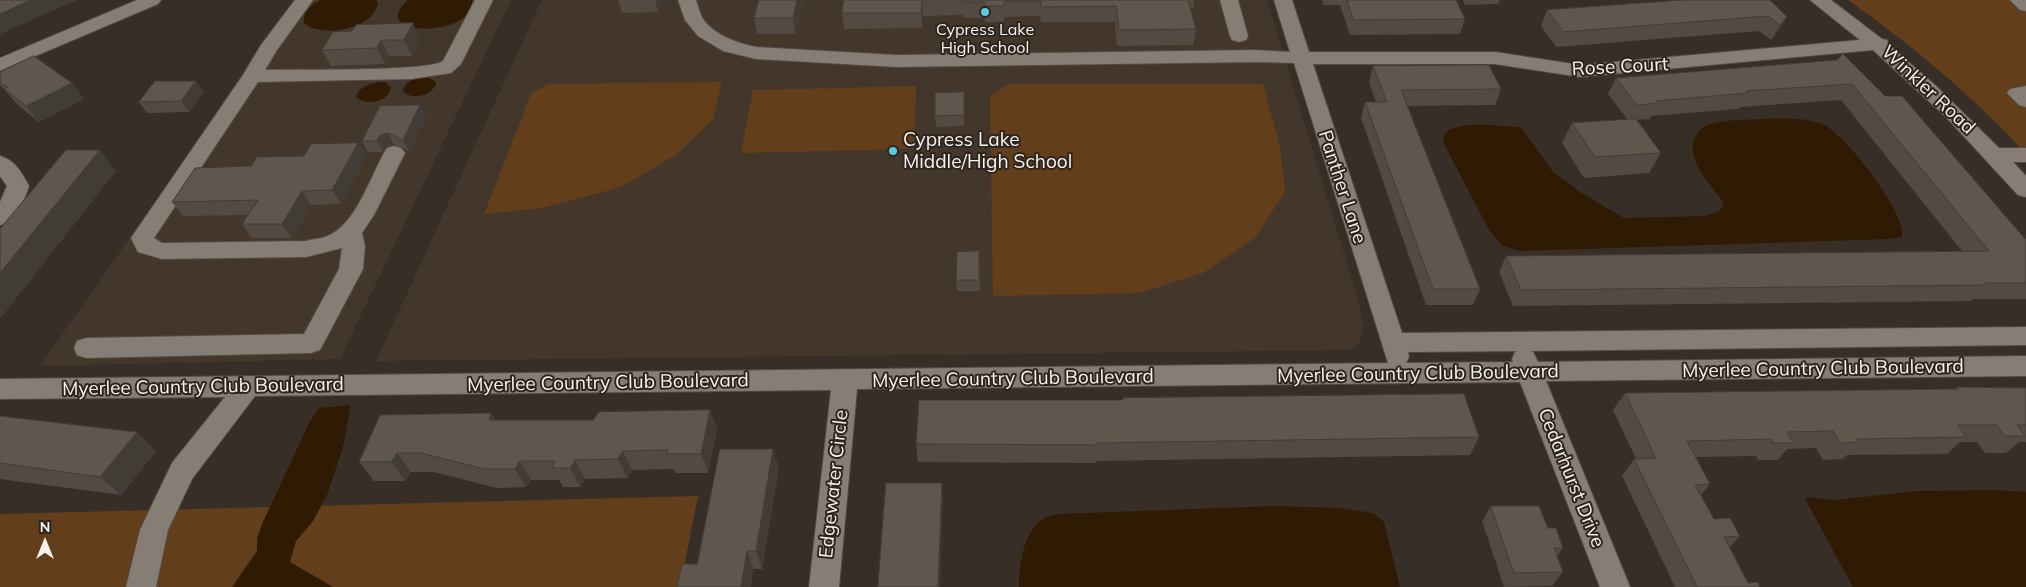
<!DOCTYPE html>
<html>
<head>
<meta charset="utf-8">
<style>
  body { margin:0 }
  #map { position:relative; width:2026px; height:587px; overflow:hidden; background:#372f27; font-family:Mulish,sans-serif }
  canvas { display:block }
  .north { position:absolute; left:20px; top:517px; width:50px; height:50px; -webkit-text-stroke:4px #2d251e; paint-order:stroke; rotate:0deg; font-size:14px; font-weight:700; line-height:20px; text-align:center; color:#f9f3ee }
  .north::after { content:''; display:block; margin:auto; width:18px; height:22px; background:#f9f3ee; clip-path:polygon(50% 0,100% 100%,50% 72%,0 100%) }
</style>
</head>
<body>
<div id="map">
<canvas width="2026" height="587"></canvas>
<div class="north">N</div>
</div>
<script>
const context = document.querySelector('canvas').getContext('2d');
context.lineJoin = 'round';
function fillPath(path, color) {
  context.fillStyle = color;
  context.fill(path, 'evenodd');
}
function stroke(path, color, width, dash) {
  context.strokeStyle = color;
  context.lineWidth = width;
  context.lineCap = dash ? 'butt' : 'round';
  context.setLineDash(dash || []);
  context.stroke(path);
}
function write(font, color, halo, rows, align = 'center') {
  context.font = font + ' Mulish,sans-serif';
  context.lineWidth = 4;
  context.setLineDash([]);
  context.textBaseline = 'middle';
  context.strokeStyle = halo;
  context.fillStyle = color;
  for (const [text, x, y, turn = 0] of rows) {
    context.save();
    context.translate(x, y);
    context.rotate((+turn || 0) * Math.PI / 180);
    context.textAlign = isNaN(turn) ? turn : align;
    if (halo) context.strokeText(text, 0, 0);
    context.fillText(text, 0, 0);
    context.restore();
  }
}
fillPath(new Path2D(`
  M297 0H511L340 359 40 366Z
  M542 0H1267L1359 303 1363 328 1360 341 1350 350 376 361Z`), '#43372b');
fillPath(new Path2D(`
  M1848 0H2026V154C1973 96 1912 45 1848 0Z
  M722 82 713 119 676 155 621 187 543 208 484 214 531 94 548 84Z
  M1009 84H1263L1280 147 1285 192 1255 238 1203 273 1139 293 993 296 990 96Z
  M916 86 914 149 741 153 753 90Z
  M698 496 680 587H0V514Z`), '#623f1a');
fillPath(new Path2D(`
  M321 0H376L378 2C375 29 322 39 304 23 303 11 311 5 321 0Z
  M408 0H472C477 38 364 38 408 0Z
  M428 77 435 81 436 84C431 96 413 100 403 92 404 80 418 77 428 77Z
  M385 82 391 87C390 101 366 107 356 97 359 85 374 82 385 82Z
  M1734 120C1761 120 1798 115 1822 124 1844 132 1908 215 1902 237L1889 239 1520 251 1503 246 1489 230 1443 142C1444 136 1445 131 1451 129 1471 121 1500 127 1521 127L1553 172 1580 192 1624 218 1705 216 1718 212 1723 207 1722 200C1709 183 1679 152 1700 130 1708 122 1724 122 1734 120Z
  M351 405 343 447 327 495 313 521 296 541 290 562 333 587H232L257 551V538L263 522 310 421 319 408Z
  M1994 490 2026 492V587H1853L1805 499C1813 495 1825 501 1835 500L1918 491Z
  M1275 506 1339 508 1373 513 1384 522 1400 587H1019C1019 565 1023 533 1043 519 1047 516 1054 515 1058 514Z`), '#2f1a03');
const minor = new Path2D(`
  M137 0H161L158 4 0 71V58Z
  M295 0H313L277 50 265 70C294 69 427 72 443 61L475 0H493L461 64 451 73 411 79 258 82 154 238 162 243 306 241C312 239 319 239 325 237 357 226 370 175 387 148L394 146 401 148 405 153 374 215 362 233 365 246 363 269 320 350 311 353 86 358 77 355 74 348 77 341 86 338 304 334 339 269 342 248 306 257 162 259 138 252 131 238 243 75 261 45Z
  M678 0H696C698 6 700 14 703 19 715 36 738 43 756 47L896 55 1256 50 1290 52 1274 0H1292L1309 52H1495L1580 65 1860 40 1810 0H1831L1882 39 1887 40 1889 45 1935 85 1999 148H2026V162H2013L2026 176V197L2018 195 1946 117 1873 50 1580 77 1495 64H1313L1402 333 2026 327V345L1530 351 1533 352 1538 362 2026 356V376L1546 381 1630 587H1600L1520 382 857 389 839 587H809L831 390 255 396 192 479 168 530 156 587H126L140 530 172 463 225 397 0 399V379L1388 363 1294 63 1256 62 896 67 756 59 723 51 698 36 685 20ZM1518 351 1515 352 1512 359 1513 362 1406 363 1409 357 1408 352Z
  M1220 0H1238L1248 36 1246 40 1239 42 1232 40 1230 36Z
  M2010 0H2026V11L2020 10Z
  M2026 86V107L2019 105 2007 93 2010 89Z
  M0 156C15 160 22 173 29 186 24 201 17 220 0 225V202L7 186 0 176Z`);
stroke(minor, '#534c45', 2);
fillPath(minor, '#867d74');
fillPath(new Path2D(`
  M618 0H662L658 12 622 13Z
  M804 0 795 34H757L754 18Z
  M844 0H1194L1193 8H1190L1196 29 1193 45 1117 46 1115 22H1041L1040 16 1004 17V22H985V18H963V15L923 16 922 28 844 29 842 13Z
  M1322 0H1456L1465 19 1460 34 1350 35 1340 5H1323Z
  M1463 0H1500L1498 4 1465 5Z
  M1683 0 1787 17 1778 32 1771 40 1759 31 1556 47 1541 26 1547 10Z
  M333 32 420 39 412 56H389L385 64 331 66 322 50Z
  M1837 60 2026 240V299H1972L1971 301 1513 306 1499 272 1506 256 1962 251 1841 100 1740 107 1738 109 1651 116 1650 119 1637 120 1661 153 1649 173 1584 178 1562 143 1572 123 1628 120 1608 94 1616 78Z
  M1373 66 1501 89 1495 105 1407 106 1480 289 1473 305H1426L1361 118 1365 102H1376L1369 82Z
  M0 72 84 99 39 122 18 105 0 85Z
  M204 92 189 112 147 113 139 102Z
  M964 92V126L936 127 935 116Z
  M426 116 409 151 393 144 386 146 383 152H368L362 141Z
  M358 143 366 157 341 204 311 205 292 238H252L242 224 249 215 183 216 172 202 251 166 304 156Z
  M979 251 980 291H957L956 280Z
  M1957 387 2026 388V442H2019L2006 453H1985L1977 442H1960L1947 454 1847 455 1843 459 1823 460 1816 448 1787 449 1778 460H1758L1756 456 1696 457 1710 484 1701 495 1714 519 1740 536 1730 547 1748 583 1760 587H1675L1622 476 1634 459H1636L1613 410 1625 393 1955 389Z
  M710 410 717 429 708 473H675L673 469 632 470 627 478 585 479 580 487H563L559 480H531L526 487 497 488 434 472H411L405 481H374L359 462 496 420H593Z
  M0 416 156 451 121 495 0 479Z
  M1479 437 1470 455 1096 461V463L918 462 916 444Z
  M779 468 762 569H754L697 564Z
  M1491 506 1548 528 1563 548 1557 556 1563 572 1552 586 1504 587 1482 521Z`), '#524a43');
fillPath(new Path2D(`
  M31 0H77L0 34V14Z
  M655 0H662L658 12Z
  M797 0H804L795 34 793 18Z
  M922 0 923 16 922 28 921 13Z
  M1787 17 1778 32 1771 40 1780 25Z
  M413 23 420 39 412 56 404 40Z
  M381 40 389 56 385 64 377 48Z
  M196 81 204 92 189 112 181 101Z
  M72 83 84 99 39 122 26 106Z
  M420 105 426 116 409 151 403 140Z
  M388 133 393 144 386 146 383 152 377 141 380 135Z
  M358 143 366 157 341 204 332 190Z
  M100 150 116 171 0 319V273Z
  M302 191 311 205 292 238 282 224Z
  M710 410 717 429 708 473 701 454Z
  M491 413 503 432 489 420Z
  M137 432 156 451 121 495 100 477Z
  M773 449 779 468 762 569 756 551Z
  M623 451 632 470 627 478 618 459Z
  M397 453 411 472 405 481 391 462Z
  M575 460 585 479 580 487 570 468Z
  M520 461 531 480 526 487 515 469Z
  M942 483 943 497 940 587H938Z
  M747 551 754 569 751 587H741Z`), '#423c37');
const building = new Path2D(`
  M0 0H31L0 14Z
  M759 0H797L793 18H754Z
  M844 0H922L921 13H842Z
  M963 0H1188L1196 29 1119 30 1116 6 1041 7V1H1004V6H984L985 2H962Z
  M1347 0H1456L1465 19 1354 20Z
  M1683 0H1770L1787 17 1780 25 1768 16 1563 32 1547 10Z
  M413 23 404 40H381L377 48 322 50 333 32 352 31 356 25Z
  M1843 54 1885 96H1902L2026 240V283H1984L1986 285 1521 290 1506 256 1989 251 1852 84 1746 91 1748 93 1656 101 1658 103 1637 105 1616 78 1837 60Z
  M34 56 72 83 26 106 4 89 8 87 0 82V72Z
  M1489 65 1501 89 1401 90 1480 289H1433L1365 102H1387L1373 66Z
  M155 81H196L181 101 139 102Z
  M964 92V115L935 116V93Z
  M420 105 403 140 388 133 380 135 377 141H362L380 106Z
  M1636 119 1661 153 1595 157 1572 123Z
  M358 143 332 190 302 191 282 224H242L258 200 172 202 195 168 251 166 257 157 304 156 311 144Z
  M66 150H100L0 273V229Z
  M979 251V280H956L957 252Z
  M1957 387 2026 388V425H2017L2025 436H2004L1997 425H1958L1966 437 1857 439 1860 442 1840 443 1833 431 1787 432 1793 443H1773L1771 439 1687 441 1710 484 1695 485 1714 519 1730 518 1740 536 1724 537 1748 583 1758 582 1760 587H1697L1634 459 1656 458 1625 393 1958 389Z
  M1464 394 1479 437 1097 443V445L916 444 919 400H1123V398Z
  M710 410 701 454H667L668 450 623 451 618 459 575 460 570 468H552L555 461H520L515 469H485L421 453H397L391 462H359L380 415 491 413 489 420H593L599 412Z
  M0 416 137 432 100 477 0 463Z
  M720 449H773L756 551H747L741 587H677L682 564H697Z
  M886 483H942L938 587H878Z
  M1491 506H1539L1548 528H1556L1563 548H1554L1563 572 1514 573Z`);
fillPath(building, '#5f564e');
stroke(building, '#423c37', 1);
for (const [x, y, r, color] of [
  [985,12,5,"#57c9e2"],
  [893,151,5,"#57c9e2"]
]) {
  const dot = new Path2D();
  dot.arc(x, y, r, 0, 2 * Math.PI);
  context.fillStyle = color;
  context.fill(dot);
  stroke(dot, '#2d251e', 2);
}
write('16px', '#f9f3ee', '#2d251e', [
  ["Cypress Lake",985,30],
  ["High School",985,48]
]);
write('19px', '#f9f3ee', '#2d251e', [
  ["Rose Court",1620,67,-3],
  ["Winkler Road",1928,90,43],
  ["Panther Lane",1342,187,72],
  ["Myerlee Country Club Boulevard",1823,369,-1],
  ["Myerlee Country Club Boulevard",1418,374,-1],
  ["Myerlee Country Club Boulevard",1013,379,-1],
  ["Myerlee Country Club Boulevard",608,383,-1],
  ["Myerlee Country Club Boulevard",203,387,-1],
  ["Cedarhurst Drive",1571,478,68],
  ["Edgewater Circle",834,484,-84]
]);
write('19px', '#f9f3ee', '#2d251e', [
  ["Cypress Lake",903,140],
  ["Middle/High School",903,162]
], 'left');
</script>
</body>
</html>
